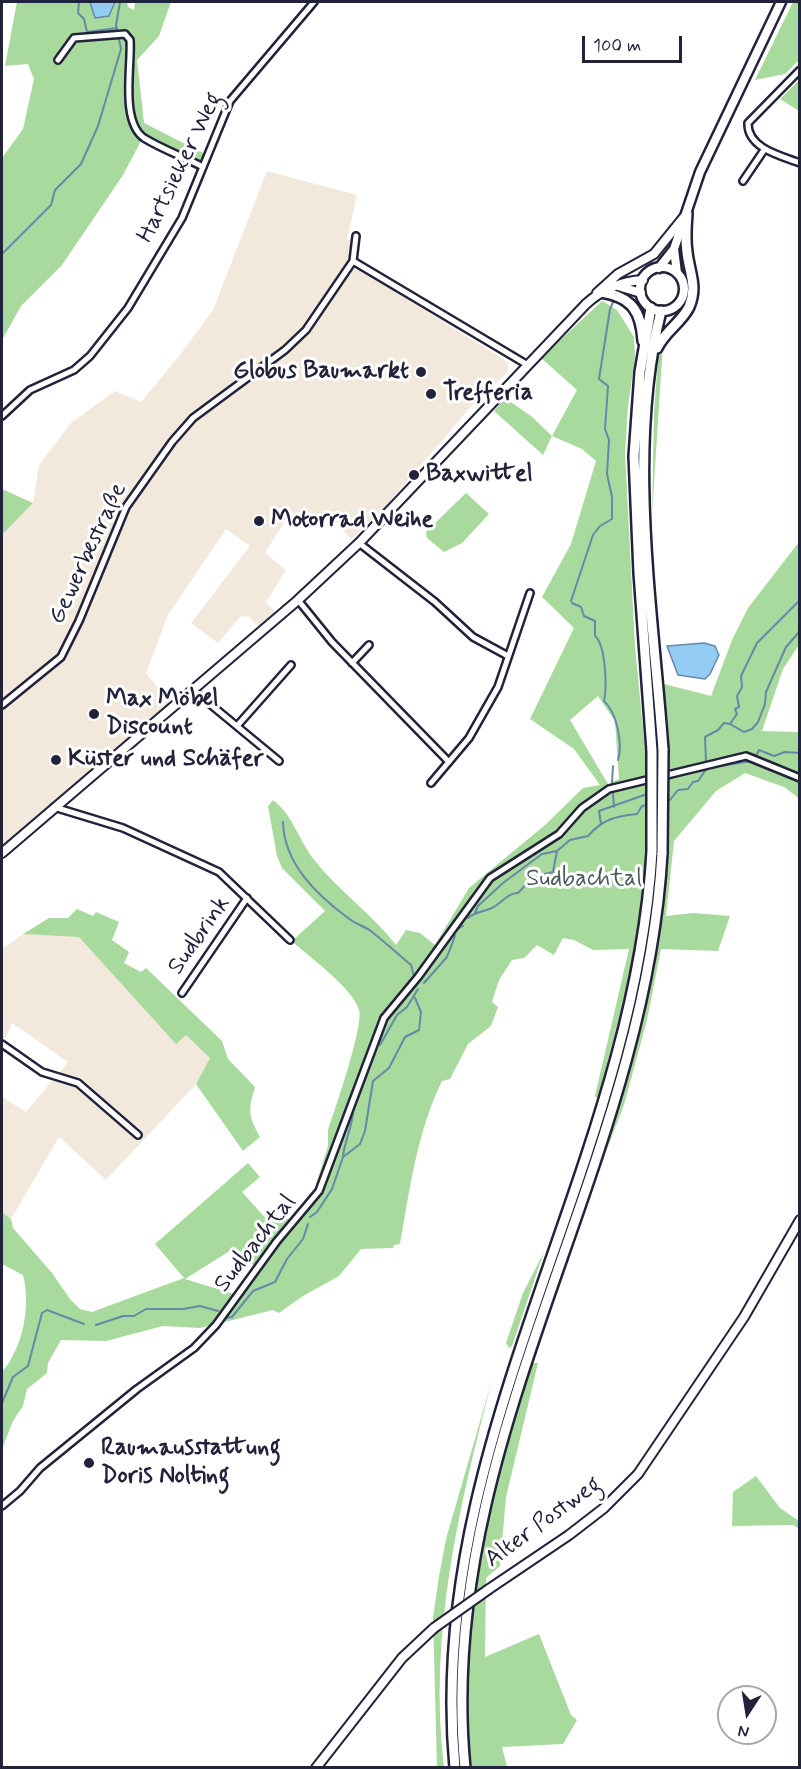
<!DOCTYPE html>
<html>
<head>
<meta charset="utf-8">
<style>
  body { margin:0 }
  #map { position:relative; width:801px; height:1769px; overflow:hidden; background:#fff; font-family:Mynerve,sans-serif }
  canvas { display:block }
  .frame { position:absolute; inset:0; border:3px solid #22223b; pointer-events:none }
  .north { position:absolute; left:717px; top:1685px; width:60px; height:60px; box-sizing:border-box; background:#fff; border:2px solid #a7a7b1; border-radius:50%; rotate:192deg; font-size:16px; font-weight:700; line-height:24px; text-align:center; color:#22223b }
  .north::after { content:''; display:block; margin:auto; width:21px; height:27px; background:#22223b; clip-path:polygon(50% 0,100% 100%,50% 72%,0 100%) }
  .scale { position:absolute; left:582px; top:36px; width:100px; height:27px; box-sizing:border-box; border:3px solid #22223b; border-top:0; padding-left:8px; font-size:18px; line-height:21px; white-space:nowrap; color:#22223b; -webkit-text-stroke:4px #fff; paint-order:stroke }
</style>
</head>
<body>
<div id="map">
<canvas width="801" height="1769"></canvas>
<div class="frame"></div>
<div class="north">N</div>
<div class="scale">100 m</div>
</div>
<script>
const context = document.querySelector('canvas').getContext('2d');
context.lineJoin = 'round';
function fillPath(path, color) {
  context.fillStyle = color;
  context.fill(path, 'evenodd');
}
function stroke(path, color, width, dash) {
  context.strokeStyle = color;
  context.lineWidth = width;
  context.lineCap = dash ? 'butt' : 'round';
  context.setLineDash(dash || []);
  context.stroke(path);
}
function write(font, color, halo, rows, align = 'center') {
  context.font = font + ' Mynerve,sans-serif';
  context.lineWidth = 6;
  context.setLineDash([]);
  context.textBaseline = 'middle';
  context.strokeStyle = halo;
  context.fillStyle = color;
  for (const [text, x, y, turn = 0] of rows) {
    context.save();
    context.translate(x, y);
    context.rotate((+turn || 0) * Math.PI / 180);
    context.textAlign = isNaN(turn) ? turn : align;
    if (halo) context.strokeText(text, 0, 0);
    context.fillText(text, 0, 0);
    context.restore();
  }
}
fillPath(new Path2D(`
  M267 171 357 195 347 239 352 241 347 262 508 362V371L478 403 475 402 378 515 351 539 333 518 317 517 316 521 289 514 265 553 286 570 266 602 275 612 259 627 249 617 241 616 218 643 191 623 250 546 226 529 168 615 146 673 170 703 2 848V535L33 503 39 465 71 423 115 391 141 402 179 356 213 310Z
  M23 934 79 936 176 1043 186 1034 210 1058 196 1084 106 1180 59 1137 11 1219 2 1212V1097L26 1112 68 1062 12 1023 6 1038H2V949Z`), '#f2e9dc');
fillPath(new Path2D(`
  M17 2H90V5L112 11 115 2H127L128 7 134 10 135 2H171L159 36 137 60 144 123 205 154 201 164 142 139 123 175 62 265 21 306 2 340V158L23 129 34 79 28 64 5 66Z
  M793 2H799V60L785 74 755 80Z
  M799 80V111L780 99Z
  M602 301 617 310 634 337 635 357 628 406 625 453 635 646 648 781 670 776 664 684 711 696 732 640 748 608 799 542V645L783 669 762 731 799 732 800 799 784 787 745 773 716 791 674 841 666 916 693 913 730 916 718 951 661 949 647 1020 624 1105 590 1193 628 1069 656 958 668 853 646 855 635 954 598 1099 595 1096 629 949 593 950 574 940 563 938 554 955 537 945 524 958 512 960 499 980 492 1002 498 1007 491 1026 468 1044 450 1079 442 1081C417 1132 410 1188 400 1244L394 1245 393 1248 361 1249 339 1276 303 1296 279 1313 273 1310 200 1328 163 1326 106 1341 61 1340 48 1363 47 1373 27 1389 23 1406 13 1421 2 1449V1372C23 1348 31 1306 23 1275L2 1264V1212L11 1219 13 1228 52 1273 70 1299 80 1309 92 1312 184 1278 155 1244 248 1163 260 1177 242 1192 268 1221 294 1218 318 1189 316 1184 328 1146V1130C335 1110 364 1025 359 1010 353 988 309 957 292 941L325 911 282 868 277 856 268 806 273 800C293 815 299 841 315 861 339 891 372 914 396 945L406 930 420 933 435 945 469 888 545 825 583 788 600 785 574 749 530 719 574 628 542 597 571 544 596 461 582 449 552 436 543 455 494 411 505 398 531 416 552 436 577 390 541 358ZM598 696 615 721 619 779 608 784 570 720ZM233 1249 257 1268 241 1291 234 1294 185 1279Z
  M663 344 652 514 654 411 659 348Z
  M2 489 33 503 2 535Z
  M466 493 489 514 462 543 444 552 427 538 426 532Z
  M77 909 93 916 96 912 119 922 112 940 129 952 124 963 141 972 146 968 222 1041 228 1059 255 1087C248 1110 248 1115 260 1137L243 1151 196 1084 210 1058 186 1035 176 1044 79 937 23 934 49 918H68Z
  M544 1252 512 1346 509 1348 506 1343 523 1293Z
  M532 1363H538L506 1497 500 1566 486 1578 485 1657 539 1634 571 1715 577 1720 563 1744 502 1747 507 1767 472 1768C459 1674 477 1573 497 1482 506 1442 516 1400 532 1363Z
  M492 1380C459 1507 428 1635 444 1767H437L433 1618 439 1576 446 1539Z
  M756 1476 780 1508 799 1521V1529L793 1525 732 1526 733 1492Z`), '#a7da9c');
const water = new Path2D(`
  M90 2H115L109 16 95 18Z
  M704 643 715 646 719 655 710 674 705 679 678 675 667 646Z`);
fillPath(water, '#93ccf2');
stroke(water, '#6688a9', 1.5);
stroke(new Path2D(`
  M79 2 78 13 84 19 87 32 117 28
  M2 254 51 205 55 190 81 164 98 126 121 49 116 25 120 2
  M571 601 593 535 600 526 612 519V497L607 474 609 440 605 429 608 386 599 379 610 309 615 298
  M572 603 581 607 584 616 595 621V636C606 645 607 688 604 701 617 713 623 744 618 760
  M730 724 744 732 752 729 758 722 765 704 766 692 786 647 800 631
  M756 756 759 750 774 756 785 752 800 753
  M706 761 705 737 718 730 724 723 730 724 737 714 735 709 739 707 737 696 742 687 741 676 757 643 800 600
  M708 768 752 761
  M612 783 613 766
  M613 793 614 807
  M664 801 670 800 678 790 688 789 693 782 698 781 707 768
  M283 822C284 864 317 895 348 918 355 924 365 926 372 932 386 943 398 954 411 965L414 976
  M601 824 599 811 647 794
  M475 913 478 906 503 883 542 854 557 851 570 840 588 836C602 820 615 816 637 814L642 806 650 804
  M468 918C475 912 483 912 492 908 501 904 507 893 518 893L533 877 553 872 557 851
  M458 929 463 926
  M424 983 447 957 455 936
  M380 1045 397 1015 407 1007 418 989
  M356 1102 375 1052
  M343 1156C345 1139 353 1126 353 1110
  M310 1217 317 1212 332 1189 343 1157 360 1144 365 1131 373 1081 389 1068 405 1037 419 1030 421 1012 415 998
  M225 1318 232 1317 253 1291 275 1282 287 1259 303 1239 308 1224
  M96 1325 123 1316H134L146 1309H183L200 1306 218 1311
  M2 1403 13 1377 28 1366 42 1313 47 1310 84 1324`), '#6688a9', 2);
const street = new Path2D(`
  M58 60 74 38 125 34 130 40C132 65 120 121 144 138 162 149 184 157 203 167
  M800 70 748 123C747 148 781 156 800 163
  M743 181 764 150
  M353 261 526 364
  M2 416 30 390 74 370 90 356 128 308 182 218 230 101 314 2
  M359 543 435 602 473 637 508 656
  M298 600 332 642 449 762
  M352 663 369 645
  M193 690 279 761
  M2 705 61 657 79 621 126 507 172 442 193 418 285 350 306 330 353 261 356 236
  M237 726 291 665
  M431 783 469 738 498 687 530 593
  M54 807 123 828 219 872 290 940
  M182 993 247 898
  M2 1044 42 1072 78 1083 138 1135
  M2 1506 20 1491 40 1468 137 1389 194 1348 216 1325 277 1241 319 1191 384 1018 418 977 490 878 559 834 582 808 609 789 746 756 800 778`);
const secondary = new Path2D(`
  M618 286 641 293
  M597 293 618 274 654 254 684 217
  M2 853 298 600 359 543 586 304C601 290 622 281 643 280
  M489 1589 569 1535 604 1508 638 1474 744 1317 800 1220
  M316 1768 402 1658 434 1628`);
const primary = new Path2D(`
  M674 249 677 273
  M640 289a22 22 0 1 1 44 0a22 22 0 1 1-44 0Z
  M659 268 674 249 700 172 781 2`);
const highway = new Path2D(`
  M601 292C632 297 641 311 643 341
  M651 308 640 372 634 456 639 573 652 751
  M661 311C626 450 653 609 663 750
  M657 348C665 331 681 323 689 307 698 286 689 272 687 252 685 239 686 226 687 214
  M455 1768C424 1440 633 1170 652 852
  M465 1768C433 1441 645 1170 662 853`);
stroke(street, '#22223b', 10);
stroke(secondary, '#22223b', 12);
stroke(primary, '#22223b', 13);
stroke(highway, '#22223b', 14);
stroke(street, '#fff', 5);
stroke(secondary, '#fff', 8);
stroke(primary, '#fff', 8);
stroke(highway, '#fff', 9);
const secondaryBridge = new Path2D(`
  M434 1628 489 1589`);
const highwayBridge = new Path2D(`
  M652 751V852
  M662 853 663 750`);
stroke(secondaryBridge, '#22223b', 12, []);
stroke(highwayBridge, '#22223b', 14, []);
stroke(secondaryBridge, '#fff', 8);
stroke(highwayBridge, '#fff', 9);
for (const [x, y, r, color] of [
  [421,372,6,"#22223b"],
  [431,394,6,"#22223b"],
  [414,475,6,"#22223b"],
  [259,521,6,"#22223b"],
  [94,714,6,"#22223b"],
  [56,760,6,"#22223b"],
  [89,1463,6,"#22223b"]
]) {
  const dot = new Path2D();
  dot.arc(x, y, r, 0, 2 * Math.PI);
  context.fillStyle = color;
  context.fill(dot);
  stroke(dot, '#fff', 2);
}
write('24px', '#22223b', '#fff', [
  ["Hartsieker Weg",181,168,-64],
  ["Gewerbestraße",89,554,-65],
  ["Sudbrink",200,936,-55],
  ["Sudbachtal",256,1244,-52],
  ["Alter Postweg",544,1523,-36]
]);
write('bold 24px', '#22223b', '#fff', [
  ["Globus Baumarkt",409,372,"right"],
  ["Trefferia",443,394],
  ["Baxwittel",426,475],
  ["Motorrad Weihe",271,521],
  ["Max Möbel",106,700],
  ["Discount",106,728],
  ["Küster und Schäfer",68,760],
  ["Raumausstattung",101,1449],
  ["Doris Nolting",101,1477]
], 'left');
write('24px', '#4a5958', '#fff', [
  ["Sudbachtal",584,880]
]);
</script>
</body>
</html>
